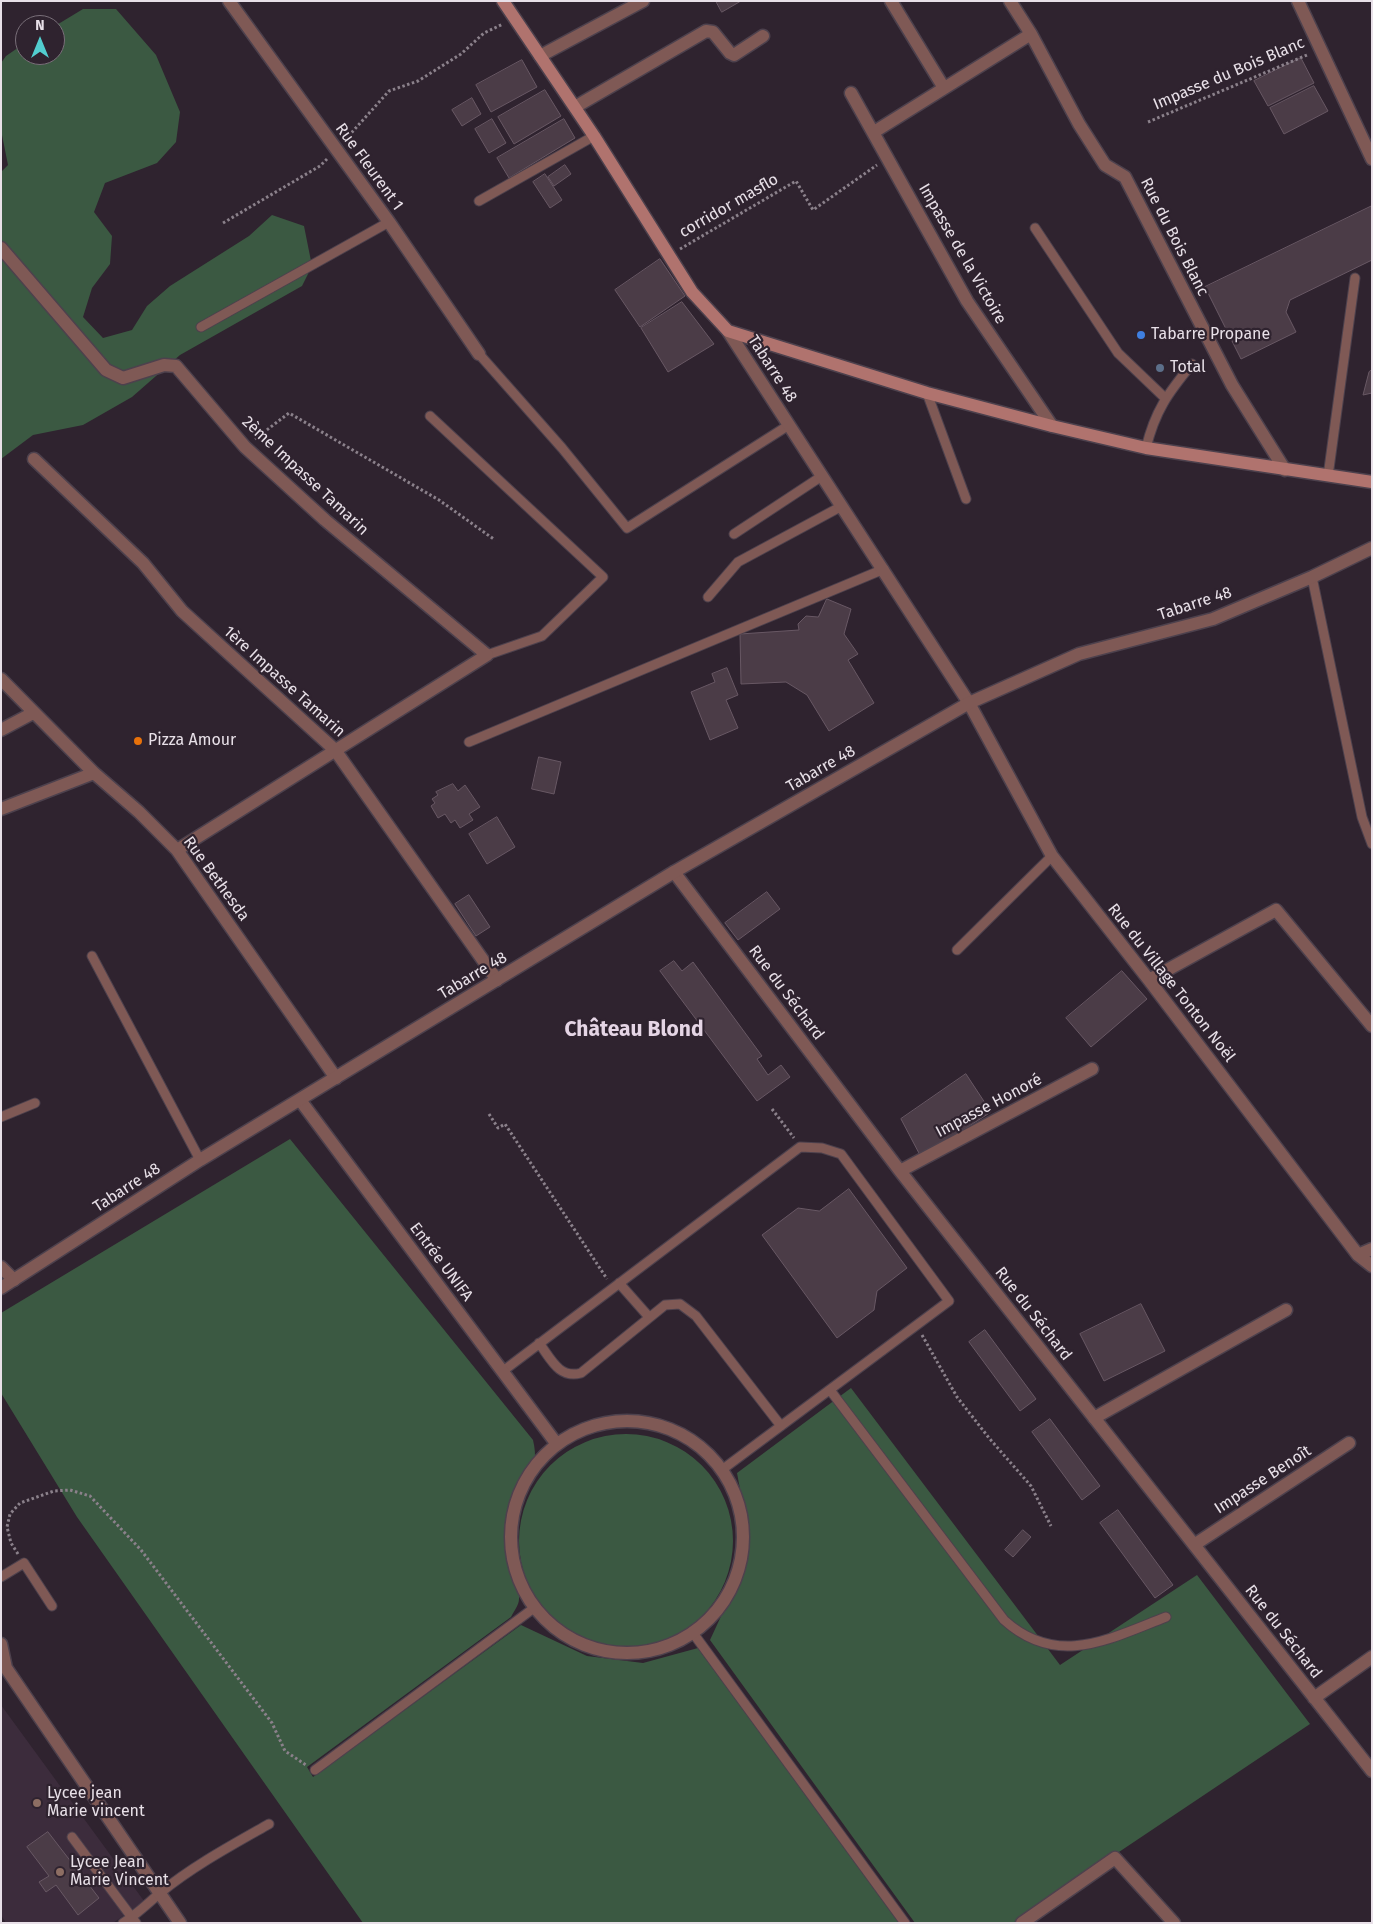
<!DOCTYPE html>
<html>
<head>
<meta charset="utf-8">
<style>
  body { margin:0 }
  #map { position:relative; width:1373px; height:1924px; overflow:hidden; background:#2f232f; font-family:"Fira Sans",sans-serif }
  canvas { display:block }
  .frame { position:absolute; inset:0; border:2px solid #e8e0e8; pointer-events:none }
  .north { position:absolute; left:15px; top:15px; width:50px; height:50px; box-sizing:border-box; background:#2f232f; border:1px solid #796f79; border-radius:50%; rotate:0deg; font-size:14px; font-weight:700; line-height:20px; text-align:center; color:#e8e0e8 }
  .north::after { content:''; display:block; margin:auto; width:18px; height:22px; background:#52cdcf; clip-path:polygon(50% 0,100% 100%,50% 72%,0 100%) }
</style>
</head>
<body>
<div id="map">
<canvas width="1373" height="1924"></canvas>
<div class="frame"></div>
<div class="north">N</div>
</div>
<script>
const context = document.querySelector('canvas').getContext('2d');
context.lineJoin = 'round';
function fillPath(path, color) {
  context.fillStyle = color;
  context.fill(path, 'evenodd');
}
function stroke(path, color, width, dash) {
  context.strokeStyle = color;
  context.lineWidth = width;
  context.lineCap = dash ? 'butt' : 'round';
  context.setLineDash(dash || []);
  context.stroke(path);
}
function write(font, color, halo, rows, align = 'center') {
  context.font = font + ' "Fira Sans",sans-serif';
  context.lineWidth = 4.5;
  context.setLineDash([]);
  context.textBaseline = 'middle';
  context.strokeStyle = halo;
  context.fillStyle = color;
  for (const [text, x, y, turn = 0] of rows) {
    context.save();
    context.translate(x, y);
    context.rotate((+turn || 0) * Math.PI / 180);
    context.textAlign = isNaN(turn) ? turn : align;
    if (halo) context.strokeText(text, 0, 0);
    context.fillText(text, 0, 0);
    context.restore();
  }
}
fillPath(new Path2D(`
  M1 1705 144 1901 113 1923H6L1 1915Z`), '#3c2c3c');
fillPath(new Path2D(`
  M83 9H116L156 55 180 112 176 142 157 163 105 183 94 212 112 236 110 264 92 288 83 317 103 338 132 330 147 306 170 286 249 236 272 215 304 226 312 266 302 286 180 355 132 397 83 425 33 435 1 459V172L8 165 1 130V63L6 56 25 43V55H55V26Z
  M290 1139 533 1440C541 1474 523 1471 511 1497 506 1507 506 1559 510 1570 514 1580 520 1588 519 1599 519 1605 514 1611 511 1617L307 1767 313 1777 521 1625 587 1656 643 1663 698 1648 899 1923H363L77 1517 1 1393V1313Z
  M851 1388 1060 1665 1197 1575 1310 1724 1013 1923H915L710 1640 735 1586 748 1532 737 1473Z
  M519 1541a107 107 0 1 1 214 0a107 107 0 1 1-214 0Z`), '#3b5942');
const building = new Path2D(`
  M716 1H741L722 12Z
  M1301 58 1314 83 1268 106 1254 81Z
  M522 60 537 87 491 112 476 85Z
  M1314 86 1328 111 1284 134 1270 108Z
  M545 90 561 116 514 144 498 117Z
  M472 98 481 114 462 126 452 110Z
  M492 119 506 143 489 153 475 129Z
  M564 119 575 138 509 178 497 158Z
  M565 165 571 174 554 186 548 177Z
  M545 174 562 200 550 208 533 182Z
  M1372 206V260L1290 300 1286 312 1296 332 1241 359 1205 287Z
  M660 259 685 296 640 327 615 290Z
  M682 302 714 344 668 372 641 328Z
  M1372 370V393L1363 395 1369 372Z
  M827 599 851 609 844 634 858 654 848 660 874 703 829 731 807 695 786 682 741 684 740 634 799 630 798 624 806 616 818 617Z
  M727 668 738 695 726 700 738 728 710 740 691 692 715 682 712 674Z
  M539 757 561 762 554 794 532 789Z
  M453 784 458 791 465 785 480 807 469 814 473 820 460 828 455 820 451 823 445 814 438 818 431 806 435 803 432 799 438 795 436 792Z
  M497 817 515 847 487 864 469 834Z
  M767 892 780 909 738 940 725 923Z
  M469 895 490 927 476 936 455 904Z
  M674 961 682 971 693 962 762 1056 757 1059 768 1075 781 1065 790 1077 757 1101 660 971Z
  M1122 971 1147 999 1091 1047 1066 1018Z
  M966 1074 991 1112 921 1157 901 1119Z
  M849 1189 907 1268 877 1291 874 1310 837 1338 762 1235 798 1208 819 1211Z
  M1141 1304 1165 1351 1104 1381 1080 1334Z
  M985 1330 1036 1399 1020 1411 969 1342Z
  M1050 1419 1100 1486 1082 1500 1032 1432Z
  M1118 1510 1173 1585 1155 1598 1100 1523Z
  M1023 1530 1031 1537 1013 1557 1005 1550Z
  M48 1832 99 1898 78 1915 56 1885 46 1892 39 1882 49 1876 27 1847Z`);
fillPath(building, '#4b3c47');
stroke(building, '#685864', 1);
const service = new Path2D(`
  M479 201 594 136
  M1035 228 1118 353 1165 398
  M201 327 389 222
  M479 354 562 448 627 528 789 425
  M927 393 966 499
  M430 416 603 577 542 636 487 655
  M1146 448C1155 411 1168 393 1192 364
  M1328 476 1355 278
  M734 534 822 476
  M1312 577 1362 817 1372 844
  M708 597 738 562 842 506
  M469 742 884 569
  M957 950 1052 856
  M92 956 200 1160
  M1 1117 35 1103
  M619 1283 649 1317
  M539 1343C551 1359 559 1379 581 1373L665 1305 680 1304 696 1316 781 1426
  M503 1371 800 1147 822 1148 841 1154 949 1301 723 1469
  M830 1390 1004 1620C1057 1668 1109 1639 1166 1617
  M1 1577 24 1563 52 1606
  M693 1633 905 1923
  M315 1770 534 1608
  M72 1837 136 1923
  M123 1923C137 1914 147 1904 160 1893 193 1866 232 1845 269 1824`);
const minor = new Path2D(`
  M229 1 389 222 479 354
  M891 1 944 88
  M1010 1 1031 34 1079 124 1105 165 1125 177 1232 385 1285 470
  M1298 1 1372 159
  M540 56 643 1
  M851 93 967 301 1052 426
  M575 107 706 31 713 32 730 53 734 55 763 36
  M874 132 1031 34
  M1 248 106 370 123 378 164 365 176 366 245 447 325 520 487 655 177 850
  M728 331 969 703 1052 856 1149 980 1358 1255 1372 1266
  M34 459 143 563 182 611 335 750 497 980
  M1 679 94 773 139 812 177 850 336 1078
  M1 730 33 713
  M1 809 94 773
  M674 872 900 1171 1372 1771
  M1149 980 1276 910 1372 1026
  M300 1100 556 1443
  M900 1171 1092 1069
  M1358 1255 1372 1249
  M1 1267 14 1280
  M1094 1418 1286 1310
  M511 1537a116 116 0 1 1 232 0a116 116 0 1 1-232 0Z
  M1194 1545 1349 1443
  M1 1644 6 1668
  M1 1665 6 1668 180 1923
  M1314 1698 1372 1657
  M1022 1923 1115 1858 1174 1923`);
const tertiary = new Path2D(`
  M1 1288 200 1160 674 872 969 703 1079 654 1213 619 1312 577 1372 548`);
const secondary = new Path2D(`
  M503 1 594 136 692 292 728 331 927 393 1052 426 1146 448 1372 482`);
stroke(service, '#4d414d', 11);
stroke(minor, '#4d414d', 15);
stroke(tertiary, '#4d414d', 15);
stroke(secondary, '#4d414d', 15);
stroke(new Path2D(`
  M1148 122 1307 55
  M345 140 389 91 418 81 461 54 484 33 503 24
  M223 223 320 166 327 159
  M680 249 796 181 813 210 877 165
  M255 439 289 413 439 500 495 540
  M772 1109 794 1138
  M489 1114 498 1128 505 1124 607 1279
  M922 1335 957 1397 989 1438 1031 1486 1051 1526
  M18 1554 11 1543 7 1527 10 1514 20 1503 54 1491 70 1490 90 1496 141 1550 272 1723 285 1751 306 1765`), '#8b818b', 3, [2.5, 2.5]);
stroke(service, '#7f5955', 9);
stroke(minor, '#7f5955', 12);
stroke(tertiary, '#7f5955', 12);
stroke(secondary, '#b0736e', 12);
for (const [x, y, r, color] of [
  [1141,335,5,"#3f7fe0"],
  [1160,368,5,"#5c6f8a"],
  [138,741,5,"#e8710a"],
  [37,1803,5,"#8d6e63"],
  [60,1872,5,"#8d6e63"]
]) {
  const dot = new Path2D();
  dot.arc(x, y, r, 0, 2 * Math.PI);
  context.fillStyle = color;
  context.fill(dot);
  stroke(dot, '#2f232f', 2);
}
write('16px', '#e8e0e8', '#2f232f', [
  ["Impasse du Bois Blanc",1229,74,-23],
  ["Rue Fleurent 1",369,167,54],
  ["corridor masflo",729,206,-30],
  ["Rue du Bois Blanc",1174,237,63],
  ["Impasse de la Victoire",962,254,60],
  ["Tabarre 48",772,369,57],
  ["2ème Impasse Tamarin",305,476,43],
  ["Tabarre 48",1195,604,-18],
  ["1ère Impasse Tamarin",284,682,42],
  ["Tabarre 48",821,769,-30],
  ["Rue Bethesda",216,879,54],
  ["Tabarre 48",473,976,-31],
  ["Rue du Village Tonton Noël",1171,983,52],
  ["Rue du Séchard",786,993,53],
  ["Impasse Honoré",989,1106,-28],
  ["Tabarre 48",127,1188,-33],
  ["Entrée UNIFA",441,1262,53],
  ["Rue du Séchard",1033,1314,52],
  ["Impasse Benoît",1263,1480,-33],
  ["Rue du Séchard",1283,1632,52]
]);
write('16px', '#e8e0e8', '#2f232f', [
  ["Tabarre Propane",1151,335],
  ["Total",1170,368],
  ["Pizza Amour",148,741],
  ["Lycee jean",47,1794],
  ["Marie vincent",47,1812],
  ["Lycee Jean",70,1863],
  ["Marie Vincent",70,1881]
], 'left');
write('bold 21px', '#e5d5e5', '#2f232f', [
  ["Château Blond",634,1030]
]);
</script>
</body>
</html>
